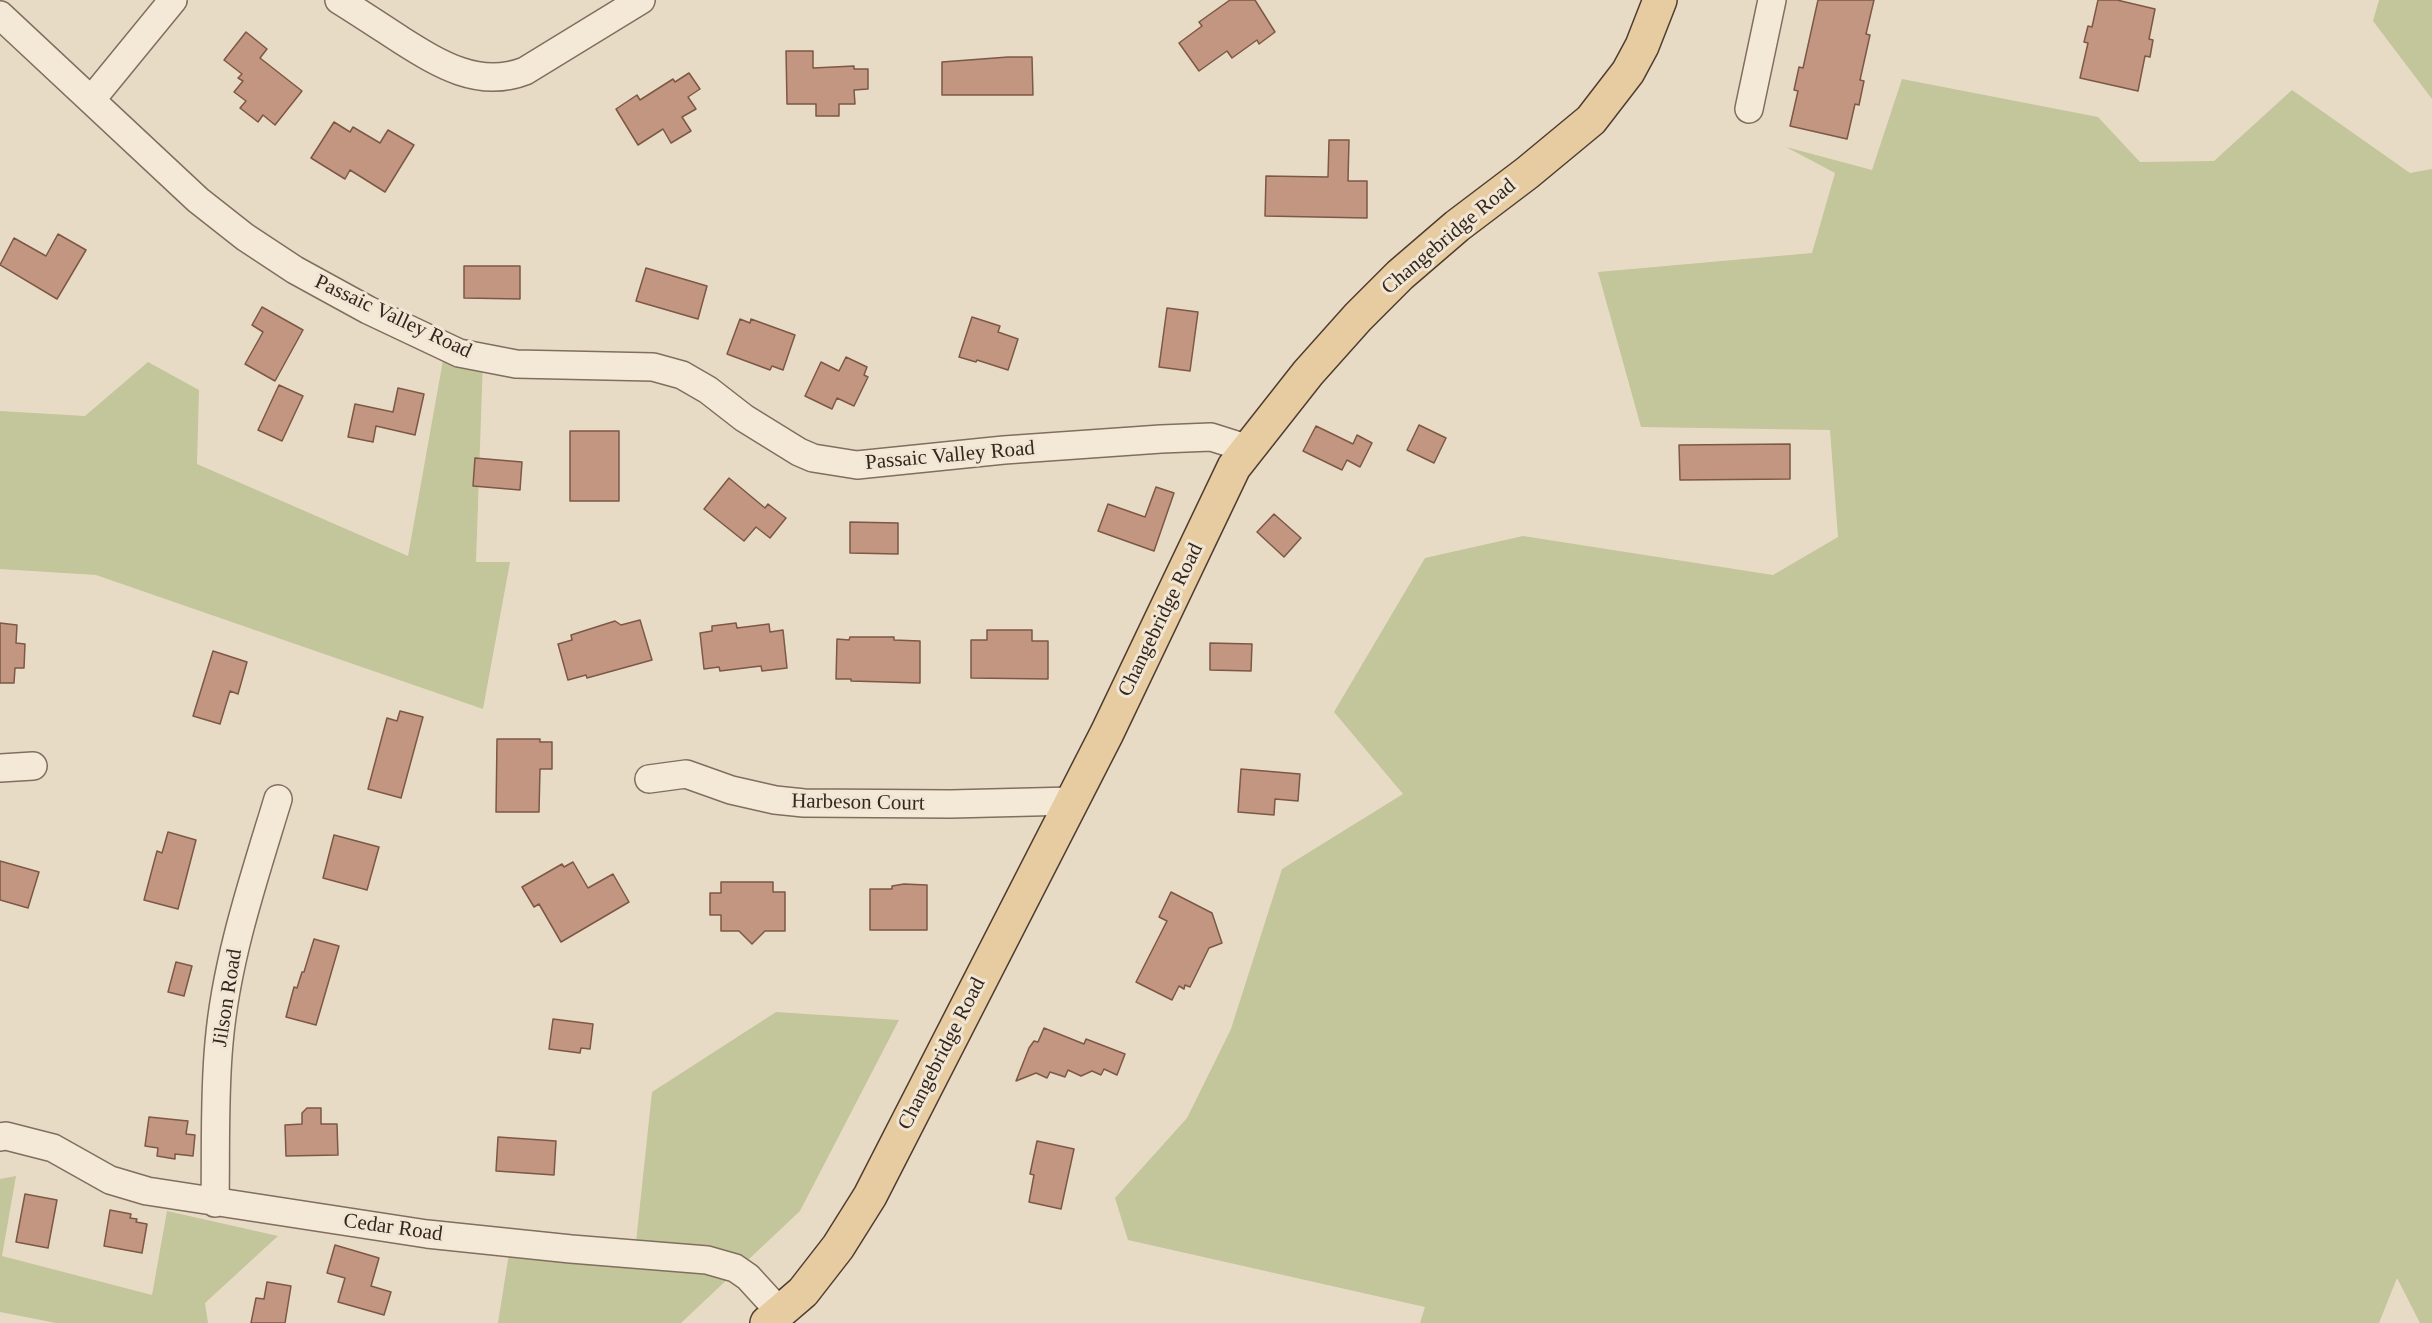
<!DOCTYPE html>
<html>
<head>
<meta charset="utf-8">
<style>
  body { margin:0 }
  canvas { display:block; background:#e8dbc5 }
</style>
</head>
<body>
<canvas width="2432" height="1323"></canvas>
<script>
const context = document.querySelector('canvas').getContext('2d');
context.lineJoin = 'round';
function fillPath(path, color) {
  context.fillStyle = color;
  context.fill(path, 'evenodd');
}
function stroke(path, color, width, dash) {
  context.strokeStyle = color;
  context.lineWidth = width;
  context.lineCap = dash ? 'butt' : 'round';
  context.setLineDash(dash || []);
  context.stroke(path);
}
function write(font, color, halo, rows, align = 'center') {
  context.font = font + ' "Times New Roman",serif';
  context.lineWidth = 6;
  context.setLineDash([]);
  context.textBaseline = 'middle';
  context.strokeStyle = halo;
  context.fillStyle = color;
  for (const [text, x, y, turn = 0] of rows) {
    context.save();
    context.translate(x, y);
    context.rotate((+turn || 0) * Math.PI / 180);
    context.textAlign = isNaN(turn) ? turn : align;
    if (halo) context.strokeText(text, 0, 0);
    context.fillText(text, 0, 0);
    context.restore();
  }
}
fillPath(new Path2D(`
  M2379 0H2432V99L2373 21Z
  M1902 79 2098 117 2140 162 2214 161 2292 90 2410 173 2432 169V1323H2420L2397 1278 2379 1323H1420L1425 1307 1128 1240 1115 1198 1187 1118 1231 1029 1282 869 1403 794 1334 712 1425 558 1523 536 1773 575 1838 537 1830 430 1641 427 1598 272 1812 253 1835 173 1786 147 1872 170Z
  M445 349 483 359 476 562H510L483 709 96 575 0 569V411L85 416 148 362 199 390 197 464 408 556Z
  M776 1012 899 1020 800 1211 681 1323H498L510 1247 634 1261 652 1092Z
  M16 1176 2 1256 152 1295 167 1211 278 1236 205 1303 208 1323H56L0 1312V1179Z`), '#c3c59b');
const building = new Path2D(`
  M1230 0H1255L1275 32 1259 44 1257 40 1232 58 1227 51 1199 71 1179 43 1202 26 1199 22Z
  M1818 0H1874L1866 34 1870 35 1860 80 1864 81 1859 105 1855 104 1847 139 1790 126 1798 91 1794 90 1799 67 1803 68Z
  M2098 0H2117L2155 9 2149 39 2153 40 2150 57 2145 56 2138 91 2080 78 2088 43 2084 42 2088 26 2092 27Z
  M246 32 267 49 260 58 302 91 275 125 263 115 258 122 240 108 246 101 234 92 243 81 238 78 242 74 224 60Z
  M786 51H813V68L854 66V69H868V89L854 90 855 104H839V116H816V104H787Z
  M1008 57H1032L1033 95H942V62Z
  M689 73 700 89 688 97 696 109 682 117 691 131 671 143 663 129 638 145 616 109 637 95 640 100 673 79 675 82Z
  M334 122 350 132 353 127 380 143 388 130 414 145 385 192 350 170 345 179 311 158Z
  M1329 140H1349L1348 181H1367V218L1265 216 1266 176 1328 177Z
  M58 234 86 250 57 299 0 265 14 238 46 256Z
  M464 266H520V299L464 298Z
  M646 268 707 286 698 319 636 301Z
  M262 307 303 330 275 381 245 364 263 332 252 325Z
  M1167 308 1198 312 1190 371 1159 367Z
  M972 317 1000 326 998 332 1018 339 1008 370 977 360 976 362 959 357Z
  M740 319 750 323 751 319 795 335 783 370 772 366 770 370 727 354Z
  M846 357 867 367 864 375 868 377 854 406 837 398 832 409 805 396 821 362 839 371Z
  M279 385 303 396 282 441 258 430Z
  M398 388 424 394 415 435 376 426 373 442 348 437 355 404 393 412Z
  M1419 425 1446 438 1434 463 1407 450Z
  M1316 426 1353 444 1357 435 1372 443 1360 467 1347 460 1342 470 1303 451Z
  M570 431H619V501H570Z
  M1790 444V479L1680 480 1679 445Z
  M475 458 522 462 520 490 473 486Z
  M729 478 765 508 768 504 786 518 770 538 756 527 744 541 704 509Z
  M1156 487 1174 493 1154 551 1098 531 1108 504 1145 517Z
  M1274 514 1301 538 1284 557 1257 532Z
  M850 522 898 523V554L850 553Z
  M640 620 652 660 587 678 586 675 568 680 558 644 572 640 571 635 615 621 621 625Z
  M0 623 17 625 16 643 25 644 24 668H15L14 683H0Z
  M736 623 737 628 769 624 770 632 783 630 787 668 762 671 761 666 720 671 719 667 704 669 700 633 712 631V626Z
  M987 630H1032V641H1048V679L971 678V640H987Z
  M850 637H894V640L920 641V683L851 681V679H836L837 639 849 640Z
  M1210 643 1252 644 1251 671 1210 670Z
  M213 651 247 662 238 694 230 691 220 724 193 716Z
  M400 711 423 717 401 798 368 789 387 718 397 721Z
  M497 739H540V742H552V769H540L539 812H496Z
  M1241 769 1300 774 1298 801 1275 799 1274 815 1238 812Z
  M168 832 196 840 178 909 144 900 157 851 162 853Z
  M334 835 379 847 367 890 323 878Z
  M0 861 39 872 28 908 0 900Z
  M573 862 588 888 613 874 629 902 561 942 539 904 534 907 522 887 562 864 564 867Z
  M721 882H773V892H785V931H765L752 944 739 931H721V915H710V893H721Z
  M904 884 927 885V930H870V889H892V886Z
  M1171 892 1212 913 1222 943 1209 948 1190 987 1185 985 1184 989 1179 986 1172 1000 1136 982 1167 921 1159 917Z
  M314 939 339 946 316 1025 286 1017 294 987 297 988 302 972H304Z
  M176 962 192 966 184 996 168 992Z
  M553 1019 593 1024 590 1049 581 1048 580 1053 549 1049Z
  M1044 1028 1084 1044 1086 1039 1125 1054 1117 1075 1104 1069 1101 1075 1092 1071 1081 1076 1068 1070 1065 1077 1050 1072 1047 1078 1036 1073 1016 1081 1029 1048 1034 1041 1038 1042Z
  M307 1108H321V1124H337L338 1155 286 1156 285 1125 302 1124V1113Z
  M149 1117 188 1121 186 1134 195 1135 193 1156 175 1154V1159L157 1156 158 1148 145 1146Z
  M498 1137 556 1141 554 1175 496 1171Z
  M1037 1141 1074 1149 1061 1209 1029 1202 1034 1175 1030 1174Z
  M25 1194 57 1200 48 1248 16 1242Z
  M110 1210 131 1214 130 1218 137 1219 136 1222 147 1224 142 1253 104 1246Z
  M335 1245 379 1258 371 1286 391 1292 384 1315 338 1302 345 1278 327 1273Z
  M267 1282 291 1286 285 1323H251L256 1298 264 1299Z`);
fillPath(building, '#c29680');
stroke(building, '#7d5846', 1.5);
const minor = new Path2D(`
  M339 0C360 13 381 27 401 40 439 64 479 89 525 71L641 0
  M0 15 198 200 245 237 295 270 368 310 459 353 516 364 653 367 682 375 708 390 744 418 799 452 813 458 857 465 1004 450 1161 439 1211 437 1249 449
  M92 99 173 0
  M1749 109 1772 0
  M0 768 33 766
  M649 779 686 774 731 790 775 800 804 803 951 804 1072 801
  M0 1137 6 1136 53 1148 110 1180 147 1191 427 1234 571 1249 707 1260 735 1268 748 1277 780 1312
  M215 1203C216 1150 214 1095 219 1043 226 960 254 878 278 799`);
const major = new Path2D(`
  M767 1323 803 1292 838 1247 870 1196 1107 733 1234 467 1308 373 1358 317 1400 275 1457 226 1527 173 1591 120 1628 72 1642 46 1660 0`);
stroke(minor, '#816e5e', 30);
stroke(major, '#4f3d31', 36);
stroke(minor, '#f4e9d7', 27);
stroke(major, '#e7cca2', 33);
write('21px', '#33271f', '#f1e6d4', [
  ["Changebridge Road",1449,237,-40],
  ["Passaic Valley Road",393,317,25],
  ["Passaic Valley Road",950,456,-5],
  ["Changebridge Road",1161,620,-64],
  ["Harbeson Court",858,803,1],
  ["Jilson Road",228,998,-81],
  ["Changebridge Road",942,1054,-63],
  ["Cedar Road",393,1228,8]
]);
</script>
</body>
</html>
